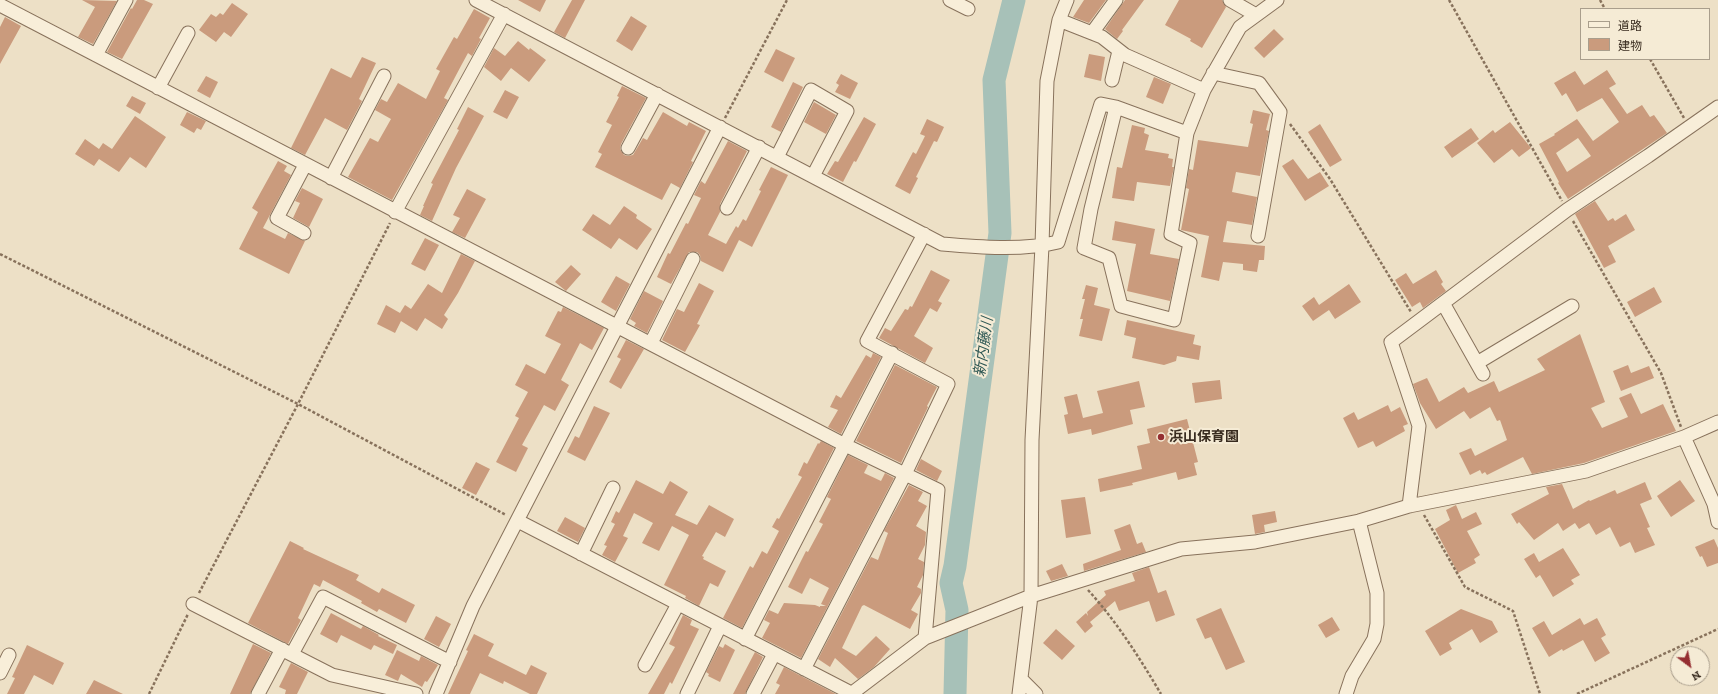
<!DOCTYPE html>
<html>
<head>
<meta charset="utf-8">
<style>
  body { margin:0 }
  #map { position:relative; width:1718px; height:694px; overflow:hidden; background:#ede0c6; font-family:"Zilla Slab","Noto Sans JP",serif }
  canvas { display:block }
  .legend { position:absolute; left:1580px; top:8px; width:130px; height:52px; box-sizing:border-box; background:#f5ebd5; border:1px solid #a99e8c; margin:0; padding:5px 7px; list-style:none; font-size:12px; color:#382b1f }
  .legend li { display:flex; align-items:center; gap:8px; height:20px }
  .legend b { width:20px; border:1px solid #a99e8c }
  .north { position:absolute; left:1670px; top:646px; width:40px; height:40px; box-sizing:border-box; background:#f5ebd5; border:1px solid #a99e8c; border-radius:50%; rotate:148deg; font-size:11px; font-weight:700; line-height:16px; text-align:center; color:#382b1f }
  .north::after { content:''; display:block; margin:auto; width:14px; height:18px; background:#952e31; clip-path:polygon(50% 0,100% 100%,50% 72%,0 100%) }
</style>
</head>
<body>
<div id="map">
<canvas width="1718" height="694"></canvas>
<ul class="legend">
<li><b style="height:5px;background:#f8eed9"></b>道路</li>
<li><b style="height:11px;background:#ca9b7d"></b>建物</li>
</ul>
<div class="north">N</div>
</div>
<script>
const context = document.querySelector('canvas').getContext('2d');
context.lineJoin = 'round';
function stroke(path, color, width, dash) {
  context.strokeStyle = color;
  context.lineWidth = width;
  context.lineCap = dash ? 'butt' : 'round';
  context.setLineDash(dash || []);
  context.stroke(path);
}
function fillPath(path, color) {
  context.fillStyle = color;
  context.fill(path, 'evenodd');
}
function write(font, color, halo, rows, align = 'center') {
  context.font = font + ' "Zilla Slab","Noto Sans JP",serif';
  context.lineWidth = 4;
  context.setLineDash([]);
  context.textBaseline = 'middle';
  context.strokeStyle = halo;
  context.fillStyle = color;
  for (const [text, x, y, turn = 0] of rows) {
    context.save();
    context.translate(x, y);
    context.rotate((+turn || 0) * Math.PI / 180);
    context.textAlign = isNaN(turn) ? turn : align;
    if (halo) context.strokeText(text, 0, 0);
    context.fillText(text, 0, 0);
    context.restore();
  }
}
stroke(new Path2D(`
  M955 694 957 610 951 583 955 566 1000 233 994 80 1014 0`), '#a7c1b8', 23);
fillPath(new Path2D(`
  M82 0 117 1 93 44 78 37 95 7Z
  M137 0H144L153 4 122 59 107 52 131 8 132 9Z
  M518 0H546L540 12Z
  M572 0H585L565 38 554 32Z
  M1084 0H1106L1089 23 1073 17Z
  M1125 0H1144L1122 30 1123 31 1117 39 1105 29Z
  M1179 0H1222L1226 7 1202 48 1190 41 1191 39 1165 25Z
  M232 3 248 14 231 37 224 32 216 42 199 30 211 14 216 17 220 13 223 15Z
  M474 9 490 18 479 38 481 39 472 56 468 53 462 64 444 98 448 100 392 200 348 177 370 138 378 142 391 119 375 110 381 99 387 102 398 83 426 99 440 71 436 69 454 37 457 39Z
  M631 16 647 26 632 51 616 41Z
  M5 17 21 26 0 64V27Z
  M1274 29 1284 39 1264 58 1254 48Z
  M518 41 529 50 530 48 546 60 529 82 511 68 501 81 484 67 494 48 505 56Z
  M776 49 795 58 783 82 764 72Z
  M1089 54 1105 57 1101 81 1084 77Z
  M362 57 376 63 359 99 362 101 347 130 325 118 305 155 291 148 331 68 351 78Z
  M1607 70 1616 84 1609 88 1627 114 1642 105 1650 117 1654 115 1667 133 1568 199 1558 183 1559 182 1539 144 1555 135 1554 134 1577 119 1593 141 1619 122 1602 98 1577 112 1566 93 1562 96 1554 83 1575 71 1584 85ZM1578 138 1591 156 1567 172 1556 153Z
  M841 74 858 83 850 99 835 92 839 85 836 83Z
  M206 76 218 82 210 98 197 91Z
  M1154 77 1171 84 1163 104 1146 97Z
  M793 82 803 87 781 132 771 127Z
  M622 86 646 98 621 144 620 149 624 155 628 156 633 155 643 138 647 140 663 112 687 126 689 122 706 131 691 161 693 162 680 188 671 183 662 200 595 167 602 154 598 152 612 125 606 122 619 97 617 96Z
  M505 90 519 97 507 119 493 112Z
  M132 96 146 103 140 114 126 106Z
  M814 102 836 115 826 134 804 122Z
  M468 107 484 116 456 168 432 221 420 215 424 206H423L433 184 431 183 459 130 457 129Z
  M1253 110 1270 114 1266 130 1269 131 1260 176 1236 172 1232 192 1257 197 1252 225 1227 221 1223 242 1265 246 1264 260H1259L1257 272 1243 270V264L1223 262 1219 281 1201 277 1209 236 1181 230 1189 189 1186 188 1189 169 1193 170 1198 140 1248 147 1253 124 1250 123Z
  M187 112 206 121 201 130 197 128 194 133 180 125Z
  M135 116 166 137 146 168 130 157 119 172 99 159 94 166 75 154 85 139 99 149 103 143 112 149Z
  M864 117 876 124 856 162 854 161 843 182 827 174 835 161 838 162Z
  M927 119 944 127 937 142 934 141 916 177 918 178 910 194 895 186 913 152 916 154 925 136 920 134Z
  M1510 122 1531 148 1519 157 1512 149 1494 163 1477 143 1493 130 1495 133Z
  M1320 124 1342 160 1330 167 1308 132Z
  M1132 125 1145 128 1144 133 1149 135 1145 150 1169 154 1168 158 1173 159 1172 167H1174L1170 186 1137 182 1134 201 1112 198 1117 167 1122 168Z
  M1471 128 1479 139 1452 158 1444 147Z
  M728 141 747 151 720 204V212L708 235 726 244 736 226 738 228 743 219 746 221 761 191 759 190 771 167 788 175 752 247 739 240 723 272 701 261 700 255 697 252H689L671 284 657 277 668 253 670 254 686 223 688 224 701 198 694 195 701 181 705 184Z
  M1293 159 1308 179 1320 172 1329 186 1305 201 1282 166Z
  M278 161 287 166 284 171 291 175 263 228 285 239 288 233 305 241 289 274 239 249 258 212 252 208Z
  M302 188 323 199 309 227 293 218 300 203 295 201Z
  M467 189 486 199 465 238 452 232 460 218 453 215Z
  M1595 201 1608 221 1613 218 1615 221 1626 214 1635 230 1608 246 1616 262 1604 268 1575 214Z
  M624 206 637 215 636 218 652 229 637 250 619 238 611 249 582 230 593 214 610 225Z
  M1115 221 1155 229 1150 254 1179 259 1170 301 1127 291 1136 244 1112 240Z
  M425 238 439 245 425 271 411 264Z
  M461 254 475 261 458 293 444 315 448 319 442 329 425 318 417 331 401 321 395 333 377 324 386 305 400 313 405 305 411 309 428 284 442 293Z
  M571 265 581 274 566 291 555 282Z
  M931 270 950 280 938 301 942 303 937 312 930 308 914 336 933 348 925 363 879 338 885 328 891 331 905 309 908 310 910 306 912 307Z
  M1436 270 1443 282 1441 284 1446 291 1423 308 1420 302 1412 307 1395 280 1406 273 1413 284Z
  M616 276 630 284 616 311 601 302Z
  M699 283 714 291 697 324 700 325 685 352 662 340 677 309 684 312Z
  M1349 284 1361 302 1335 319 1329 310 1313 321 1302 306 1314 297 1319 305Z
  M1086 285 1098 288 1094 305 1110 309 1102 341 1079 336 1083 319H1080L1085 299H1082Z
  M1654 287 1662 302 1635 317 1627 302Z
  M644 291 663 301 647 333 634 326 636 323 630 319Z
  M563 307 604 328 592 350 580 343 561 380 569 385 555 411 544 405 522 445 528 448 516 472 496 462 519 418 515 416 528 392 515 385 526 364 545 374 561 344 545 336 558 311 561 312Z
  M1127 320 1195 335 1193 344 1201 346 1199 360 1177 356 1176 361 1164 365 1132 358 1136 338 1124 335Z
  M1580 334 1605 402 1591 408 1602 428 1628 417 1619 398 1631 393 1641 414 1663 404 1676 431 1584 463 1532 474 1523 457 1487 475 1485 472 1482 474 1480 470 1470 475 1459 453 1471 448 1475 456 1507 440 1500 420 1497 421 1490 407 1470 419 1464 411 1436 429 1420 403 1413 384 1427 378 1439 402 1464 387 1468 393 1494 381 1499 392 1545 370 1537 359Z
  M626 340 644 349 621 389 609 382 621 359 617 357Z
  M873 353 881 357 841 434 828 427 838 410 830 407 836 395 841 398 866 355 871 358Z
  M895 365 937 387 927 406 928 407 901 463 856 441Z
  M1628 365 1631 373 1649 366 1654 378 1621 391 1613 371Z
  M1220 380 1222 399 1195 403 1192 383Z
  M1139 381 1145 407 1130 410 1133 424 1092 435 1091 429 1068 434 1064 415 1068 414 1064 397 1077 394 1083 418 1103 413 1097 391Z
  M1388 405 1391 412 1400 407 1408 424 1403 426 1405 431 1376 447 1373 441 1358 448 1343 418 1354 412 1358 420Z
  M594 406 610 413 585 461 567 452 575 436 579 438Z
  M1187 419 1198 462 1194 463 1197 475 1178 480 1176 472 1132 483 1133 485 1100 492 1098 479 1142 469 1137 446 1150 443 1147 429Z
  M821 441 834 448 742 628 723 618 750 566 753 568 762 551 767 554 779 531 772 527 777 518 779 519 802 477 798 475 804 462 807 464 818 443 819 444Z
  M848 455 868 465 864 473 881 481 885 473 894 478 801 658 762 638 770 623 764 620 769 610 778 614 784 603 815 605 820 607V606H826L821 604 829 588 810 578 802 594 788 587 806 551 808 552 823 524 819 522 831 499 827 497Z
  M921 459 942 471 937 481 916 470Z
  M476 462 490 469 476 495 462 488Z
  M636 480 663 494 670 481 688 492 675 515 697 525 709 505 734 519 725 537 716 532 702 556 704 557 703 559 726 571 718 587 710 583 699 606 685 598 686 596 664 585 689 535 672 526 659 551 642 543 653 523 634 513 623 536 628 538 615 562 602 555 607 546 604 545 615 524 611 522 616 511 619 513Z
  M1680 480 1695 501 1671 517 1657 496Z
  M1645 482 1652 499 1640 504 1650 527 1647 528 1655 545 1635 553 1630 542 1620 547 1610 527 1596 535 1589 523 1579 529 1575 523 1563 531 1558 523 1534 540 1519 522 1517 524 1511 514 1549 494 1546 487 1562 484 1573 509 1589 500 1590 501 1615 490 1617 494Z
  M909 485 923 492 918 501 927 506 916 526 926 532 925 545 918 559 924 562 923 575 917 587 921 589V593L911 610 918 614 910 629 864 605 862 606 842 648 856 656 876 636 890 649 874 667 858 679 835 658 830 667 818 659 871 557 878 560 888 533 884 531Z
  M1085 497 1091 534 1066 538 1061 500Z
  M1456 505 1462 519 1476 512 1482 524 1467 531 1480 555 1474 559 1476 563 1458 573 1435 529 1450 520 1446 510Z
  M1275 511 1277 522 1264 525 1265 532 1255 534 1252 515Z
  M565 517 585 528 578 542 557 531Z
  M1130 524 1137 544 1142 542 1146 552 1084 571 1083 564 1121 550 1114 530Z
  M1714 539 1718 548V563L1707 567 1702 556 1700 557 1695 547Z
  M290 541 304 548 303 549 359 575 356 580 379 593 382 588 415 605 406 623 379 609 377 612 361 603 362 601 323 580 320 587 314 584 298 618 301 620 288 644 248 623Z
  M1563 548 1580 575 1571 580 1574 584 1553 597 1540 575 1536 578 1524 559 1534 553 1539 562Z
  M1062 564 1068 576 1051 581 1046 571Z
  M1149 567 1158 593 1166 590 1175 615 1156 622 1149 601 1119 611 1115 601 1090 622 1093 626 1085 633 1076 622 1086 613 1088 616 1087 612 1106 595 1104 591 1135 581 1132 573Z
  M1221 608 1245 662 1226 670 1211 637 1205 639 1196 619Z
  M1461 609 1492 621 1498 632 1480 643 1472 629 1449 643 1452 649 1440 656 1425 631Z
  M331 613 361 629 363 626 379 635 378 636 397 645 393 654 374 645 371 650 341 635 337 643 320 634Z
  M683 615 692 620 690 625 699 629 672 684 670 682 664 694H648L675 647 669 644Z
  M436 616 451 624 439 647 424 639Z
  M1332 617 1340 630 1326 638 1318 625Z
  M1580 618 1584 625 1597 618 1606 635 1601 638 1610 653 1595 662 1583 640 1563 651 1562 649 1549 657 1532 628 1544 621 1552 635Z
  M1056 629 1075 646 1062 660 1043 643Z
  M474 634 494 644 488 656 526 675 531 665 547 673 537 694H530L504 681 503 684 480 673 470 694H448L468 651 466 650Z
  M253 644 271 653 250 694H230Z
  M725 644 735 650 720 682 708 676 709 674 706 672 719 646 723 648Z
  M27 645 64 663 53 685 34 675 24 694H7L15 678 12 677Z
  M397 650 419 661 421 656 438 665 427 682 425 681 422 687 401 674 398 681 385 675Z
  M755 652 763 657 745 694H733Z
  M291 663 308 672 297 694H285L286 690 279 687Z
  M784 667 801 676 836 694H775L780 685 776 683Z
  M94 680 123 694H86Z`), '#ca9b7d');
const minor = new Path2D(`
  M476 0 942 244C977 247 1023 251 1058 242L1101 104 1116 107
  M950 0 968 9
  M1230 0 1256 15
  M0 5 845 445 938 490 925 638
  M1059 20 1102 37 1125 55 1204 90
  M1092 33 1116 0
  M96 55 126 0
  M1213 73 1259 83 1280 112 1258 236
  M1112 80 1119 51
  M158 88 188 33
  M1116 107 1187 133 1171 234 1190 243 1174 320 1121 306 1109 258 1084 248 1091 209Z
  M1187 133 1204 90 1240 27 1277 0
  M628 148 657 94
  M777 157 811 90 847 111 813 176
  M331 178 384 76
  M727 208 759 147
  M395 212 504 14
  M304 233 277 218 305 165
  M1443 303 1483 374
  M651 343 693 259
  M1477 363 1572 306
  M1684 437 1714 504 1718 522
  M1409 506 1419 426 1391 342 1567 210 1648 156 1718 107
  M518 521 851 693
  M581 554 613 488
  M193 604 332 675 416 694
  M745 639 892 353
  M292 654 323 597 450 662
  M645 665 678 604
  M804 669 905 474 948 384 867 341 924 234
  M0 673 9 655
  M1021 679 1036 694
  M258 694 282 649
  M436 694 473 606 720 127
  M687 694 720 626
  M753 694 774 654
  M851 694 925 638 1031 596 1181 549 1255 542 1359 521 1409 506 1586 471 1684 437 1718 422
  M1019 694 1031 596 1032 440 1042 246 1047 81 1059 20 1067 0
  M1346 694 1352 676 1374 639 1377 624V593L1359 521`);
stroke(minor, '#88725c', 15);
stroke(new Path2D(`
  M1449 0 1562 201
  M1600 0 1605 9
  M1650 59 1684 118
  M725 118 787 0
  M1290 124 1330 179 1411 312
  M1573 221 1661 373 1681 427
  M0 254 298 404 506 515
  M1424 515 1465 587 1513 611 1540 694
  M1088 590C1117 622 1139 657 1161 694
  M199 593 298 404 390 223
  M149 694 188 614
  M1577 694 1718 629`), '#88725c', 2.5, [3, 2]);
stroke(minor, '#f8eed9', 13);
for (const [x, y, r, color] of [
  [1161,437,4,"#952e31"]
]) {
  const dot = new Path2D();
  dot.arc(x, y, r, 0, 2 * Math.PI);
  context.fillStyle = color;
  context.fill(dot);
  stroke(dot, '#f5ebd5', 1.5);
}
write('bold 14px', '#382b1f', '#f5ebd5', [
  ["浜山保育園",1169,437]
], 'left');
write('italic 15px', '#2f5854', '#f5ebd5', [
  ["新内藤川",984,347,-82]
]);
</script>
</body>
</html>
